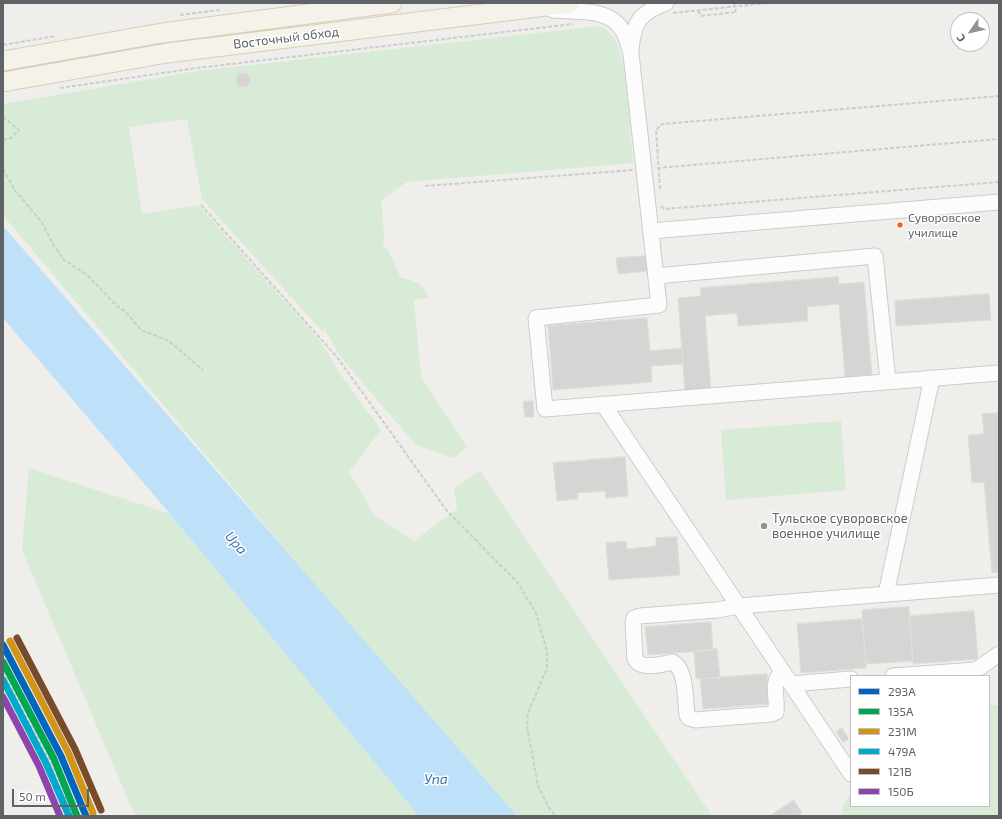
<!DOCTYPE html>
<html>
<head>
<meta charset="utf-8">
<style>
  body { margin:0 }
  #map { position:relative; width:1002px; height:819px; overflow:hidden; background:#efeeea; font-family:"Exo 2",sans-serif }
  canvas { display:block }
  .frame { position:absolute; inset:0; border:4px solid #5f6368; pointer-events:none }
  .legend { position:absolute; left:850px; top:675px; width:140px; height:132px; box-sizing:border-box; background:#fff; border:1px solid #bfc1c3; margin:0; padding:5px 7px; list-style:none; font-size:12px; color:#5f6368 }
  .legend li { display:flex; align-items:center; gap:8px; height:20px }
  .legend b { width:20px; border:1px solid #bfc1c3 }
  .north { position:absolute; left:950px; top:12px; width:40px; height:40px; box-sizing:border-box; background:#fff; border:1px solid #bfc1c3; border-radius:50%; rotate:236deg; font-size:11px; font-weight:700; line-height:16px; text-align:center; color:#5f6368 }
  .north::after { content:''; display:block; margin:auto; width:14px; height:18px; background:#919496; clip-path:polygon(50% 0,100% 100%,50% 72%,0 100%) }
  .scale { position:absolute; left:12px; top:789px; width:77px; height:18px; box-sizing:border-box; border:2px solid #5f6368; border-top:0; padding-left:5px; font-size:12px; line-height:14px; white-space:nowrap; color:#5f6368; -webkit-text-stroke:3px #fff; paint-order:stroke }
</style>
</head>
<body>
<div id="map">
<canvas width="1002" height="819"></canvas>
<div class="frame"></div>
<ul class="legend">
<li><b style="height:5px;background:#0065bd"></b>293А</li>
<li><b style="height:5px;background:#00a651"></b>135А</li>
<li><b style="height:5px;background:#d1951a"></b>231М</li>
<li><b style="height:5px;background:#00a9ce"></b>479А</li>
<li><b style="height:5px;background:#7a4b2a"></b>121В</li>
<li><b style="height:5px;background:#8e44ad"></b>150Б</li>
</ul>
<div class="north">С</div>
<div class="scale">50 m</div>
</div>
<script>
const context = document.querySelector('canvas').getContext('2d');
context.lineJoin = 'round';
function fillPath(path, color) {
  context.fillStyle = color;
  context.fill(path, 'evenodd');
}
function stroke(path, color, width, dash) {
  context.strokeStyle = color;
  context.lineWidth = width;
  context.lineCap = dash ? 'butt' : 'round';
  context.setLineDash(dash || []);
  context.stroke(path);
}
function write(font, color, halo, rows, align = 'center') {
  context.font = font + ' "Exo 2",sans-serif';
  context.lineWidth = 3;
  context.setLineDash([]);
  context.textBaseline = 'middle';
  context.strokeStyle = halo;
  context.fillStyle = color;
  for (const [text, x, y, turn = 0] of rows) {
    context.save();
    context.translate(x, y);
    context.rotate((+turn || 0) * Math.PI / 180);
    context.textAlign = isNaN(turn) ? turn : align;
    if (halo) context.strokeText(text, 0, 0);
    context.fillText(text, 0, 0);
    context.restore();
  }
}
fillPath(new Path2D(`
  M599 26C606 29 611 33 615 40 628 62 630 135 633 163L407 182 381 200 384 234 383 247 387 248 401 278C415 281 425 283 428 298L414 300 421 377 467 447 454 458 416 445 354 373 339 354 323 326 324 333 202 199 187 119 129 127 142 214 198 205 319 339 338 371 381 430 349 472 375 516 414 541 457 509 454 488 480 471 712 816H510L3 215V104L197 71Z
  M841 421 846 490 726 500 721 430Z
  M29 468 170 514 419 816H135L22 550Z
  M989 705H999V816H840L844 804 851 793V806H989Z`), '#d8ebd6');
fillPath(new Path2D(`
  M3 226 517 816H419L170 514 3 318Z`), '#bfe0f9');
const building = new Path2D(`
  M236 80a7 7 0 1 1 14 0a7 7 0 1 1-14 0Z
  M647 256 648 271 618 274 616 258Z
  M838 277 839 284 864 282 872 376 845 378 839 304 807 307 808 321 738 326 737 313 705 316 711 391 685 393 678 298 701 296 700 288Z
  M989 294 991 320 896 326 895 301Z
  M647 318 650 351 682 348 683 364 651 366 652 382 553 390 548 326Z
  M533 401 534 417H525L523 402Z
  M999 413V572L992 573 984 482 972 483 968 435 984 434 982 414Z
  M625 457 628 496 606 498 605 491 577 493 578 499 557 501 553 463Z
  M677 537 680 575 609 580 606 543 626 541 627 549 656 546V538Z
  M909 607 913 661 866 664 862 610Z
  M974 611 978 659 913 664 909 616Z
  M862 619 866 668 801 673 797 624Z
  M711 622 713 650 648 655 645 627Z
  M717 649 720 678 696 679 694 651Z
  M767 674 769 704 703 709 700 679Z
  M842 728 849 739 843 742 836 732Z
  M794 800 802 813 797 816H770Z`);
fillPath(building, '#d6d5d3');
stroke(building, '#deddd9', 1);
const minor = new Path2D(`
  M553 10C577 12 611 7 624 33 627 39 629 47 631 54L659 305 536 318 545 409 999 373
  M631 49C634 22 639 13 666 3
  M651 231 999 202
  M656 276 875 256 888 381
  M603 404 791 684 851 679
  M886 594 932 378
  M782 671C770 685 778 695 776 712L771 714 695 720 689 718 687 715C685 700 687 671 673 662 661 664 641 671 635 659L633 622 634 618 640 616 717 610 739 606 999 585
  M893 676 976 670 999 654
  M791 684 851 774`);
const major = new Path2D(`
  M3 61 162 33 392 3
  M3 82 167 53 570 3`);
stroke(minor, '#cbcccc', 17);
stroke(major, '#d7ceb8', 21);
stroke(new Path2D(`
  M698 11 701 16 736 12
  M673 13 767 3
  M180 15 220 10
  M3 45 56 36
  M60 88 197 68 573 24
  M3 117 19 130 11 138 3 140
  M657 168 999 139
  M3 169 16 192 41 221 54 246 64 260 86 274 117 306 126 312 141 330 169 341 203 370
  M425 186 633 170
  M660 189 656 130 662 124 999 96
  M201 205 337 357 447 511 518 583 536 613 547 651V668L528 713 527 726 538 786 549 808 556 816
  M661 206 664 209 999 182
  M3 672 52 765 73 816`), '#cacfcc', 2, [4, 2]);
stroke(minor, '#fdfcfc', 15);
stroke(major, '#f4f2e9', 19);
stroke(new Path2D(`
  M734 3 736 12`), '#cacfcc', 2, [4, 2]);
stroke(new Path2D(`
  M3 645 61 756 86 816`), '#0065bd', 7);
stroke(new Path2D(`
  M3 662 54 759 77 816`), '#00a651', 7);
stroke(new Path2D(`
  M10 641 68 752 93 813`), '#d1951a', 7);
stroke(new Path2D(`
  M3 680 46 763 69 816`), '#00a9ce', 7);
stroke(new Path2D(`
  M17 638 75 749 101 810`), '#7a4b2a', 7);
stroke(new Path2D(`
  M3 697 39 766 60 816`), '#8e44ad', 7);
for (const [x, y, r, color] of [
  [900,225,3.5,"#f26522"],
  [764,526,4,"#919496"]
]) {
  const dot = new Path2D();
  dot.arc(x, y, r, 0, 2 * Math.PI);
  context.fillStyle = color;
  context.fill(dot);
  stroke(dot, '#fff', 1.5);
}
write('12px', '#5f6368', '#fff', [
  ["Суворовское",908,218],
  ["училище",908,233]
], 'left');
write('13px', '#5f6368', '#fff', [
  ["Восточный обход",286,38,-7]
]);
write('13px', '#5f6368', '#fff', [
  ["Тульское суворовское",772,519],
  ["военное училище",772,534]
], 'left');
write('italic 14px', '#4174aa', '#fff', [
  ["Upa",236,543,49],
  ["Упа",436,779]
]);
</script>
</body>
</html>
